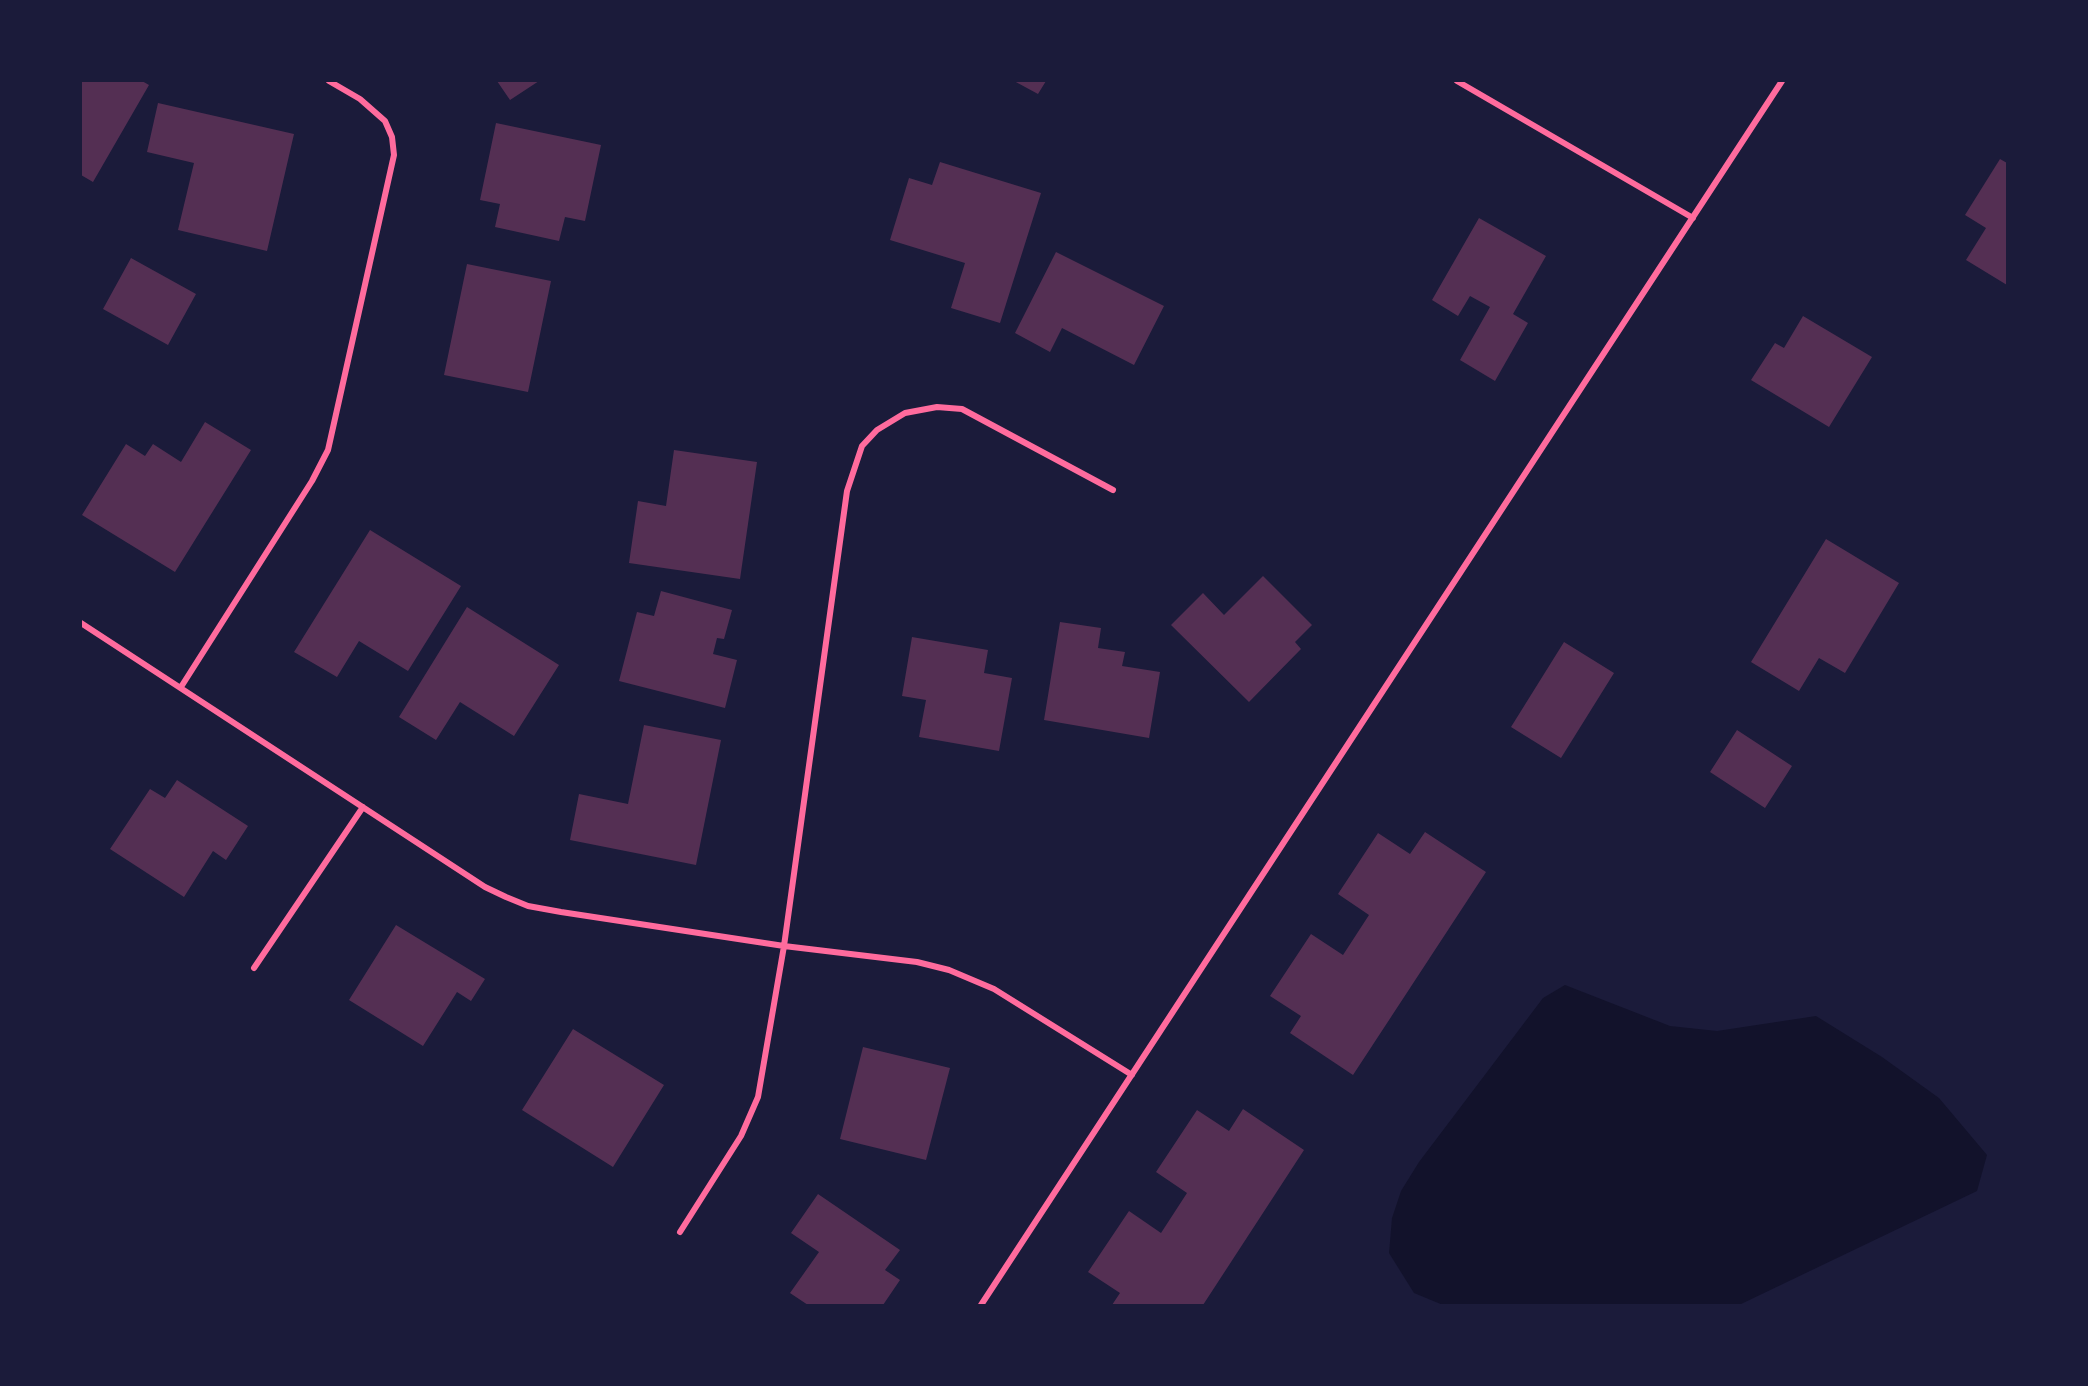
<!DOCTYPE html>
<html>
<head>
<meta charset="utf-8">
<style>
	body { margin:0 }
	#map { position:relative; width:2088px; height:1386px; overflow:hidden; background:#1b1b3a; font-family:Karla,sans-serif }
	canvas { display:block }
	.frame { position:absolute; inset:0; border:82px solid #1b1b3a; pointer-events:none }
</style>
</head>
<body>
<div id="map">
<canvas width="2088" height="1386"></canvas>
<div class="frame"></div>
</div>
<script>
const c = document.querySelector('canvas').getContext('2d');
c.lineJoin = 'round';
function paint(path, color) {
  c.fillStyle = color;
  c.fill(path, 'evenodd');
}
function shape(rows) {
  const path = new Path2D();
  for (const r of rows) {
    path.moveTo(r[0], r[1]);
    for (let i = 2; i < r.length; i += 2) path.lineTo(r[i], r[i + 1]);
  }
  return path;
}
function trace(path, color, width, dash) {
  c.strokeStyle = color;
  c.lineWidth = width;
  c.lineCap = dash ? 'butt' : 'round';
  c.setLineDash(dash || []);
  c.stroke(path);
}
paint(shape([
	[1565,985,1670,1026,1717,1031,1816,1016,1882,1057,1939,1098,1987,1155,1977,1191,1739,1305,1443,1305,1414,1293,1389,1253,1392,1218,1401,1191,1419,1162,1543,998]
]), '#12122b');
paint(shape([
	[81,81,142,81,149,85,93,182,81,175],
	[497,81,539,81,510,100],
	[1014,81,1046,81,1038,94],
	[158,103,294,134,267,251,178,230,194,163,147,152],
	[496,123,601,145,585,221,565,217,559,241,495,227,500,204,480,200],
	[2000,159,2007,163,2007,285,1966,260,1986,228,1965,215],
	[940,162,1041,193,1000,323,951,308,965,263,890,240,909,178,932,185],
	[1479,218,1546,256,1513,314,1528,323,1495,381,1460,360,1490,307,1470,296,1458,316,1432,300],
	[1056,252,1164,306,1134,365,1062,328,1050,352,1015,333],
	[131,258,196,294,168,345,103,309],
	[467,264,551,281,528,392,444,375],
	[1803,316,1872,357,1829,427,1751,380,1775,343,1784,348],
	[205,422,251,450,175,572,82,515,126,444,145,456,153,444,181,462],
	[674,450,757,462,740,579,629,563,638,501,666,506],
	[370,530,461,586,408,671,359,641,337,677,294,652],
	[1826,539,1899,583,1845,673,1819,658,1799,691,1751,662],
	[1263,576,1312,625,1295,642,1301,649,1249,702,1171,625,1203,593,1224,615],
	[661,591,732,610,724,639,717,638,713,654,737,660,725,708,619,681,637,612,654,616],
	[467,607,559,665,514,736,460,702,436,740,399,717],
	[1060,622,1101,628,1098,648,1125,652,1122,666,1160,672,1149,738,1044,720],
	[912,637,988,650,984,673,1012,678,999,751,919,737,926,700,902,696],
	[1564,642,1614,673,1561,758,1511,727],
	[644,725,721,740,696,865,570,840,579,794,628,804],
	[1737,730,1792,766,1765,808,1710,772],
	[177,780,248,826,226,860,213,851,184,897,110,849,150,789,165,798],
	[1425,832,1486,872,1353,1075,1290,1033,1301,1016,1270,996,1311,934,1343,955,1369,915,1338,894,1378,833,1410,854],
	[396,925,485,979,471,1001,457,992,423,1046,349,1000],
	[573,1029,664,1085,613,1167,522,1110],
	[863,1047,950,1068,926,1160,840,1139],
	[1243,1109,1304,1150,1203,1305,1112,1305,1120,1293,1088,1272,1129,1211,1161,1233,1187,1193,1156,1172,1197,1110,1229,1131],
	[818,1194,900,1250,885,1270,900,1280,883,1305,808,1305,790,1293,819,1252,791,1233]
]), '#542f53');
trace(shape([
	[1457,81,1693,218],
	[81,623,485,887,506,897,528,906,561,912,784,946,917,962,949,970,994,989,1132,1075],
	[181,687,312,481,328,450,394,155,392,137,385,121,360,99,329,81],
	[254,968,363,807],
	[680,1232,741,1136,758,1097,784,946,847,491,862,446,877,430,905,413,937,407,962,409,1113,490],
	[981,1305,1782,81]
]), '#ff6b9d', 6);
</script>
</body>
</html>
